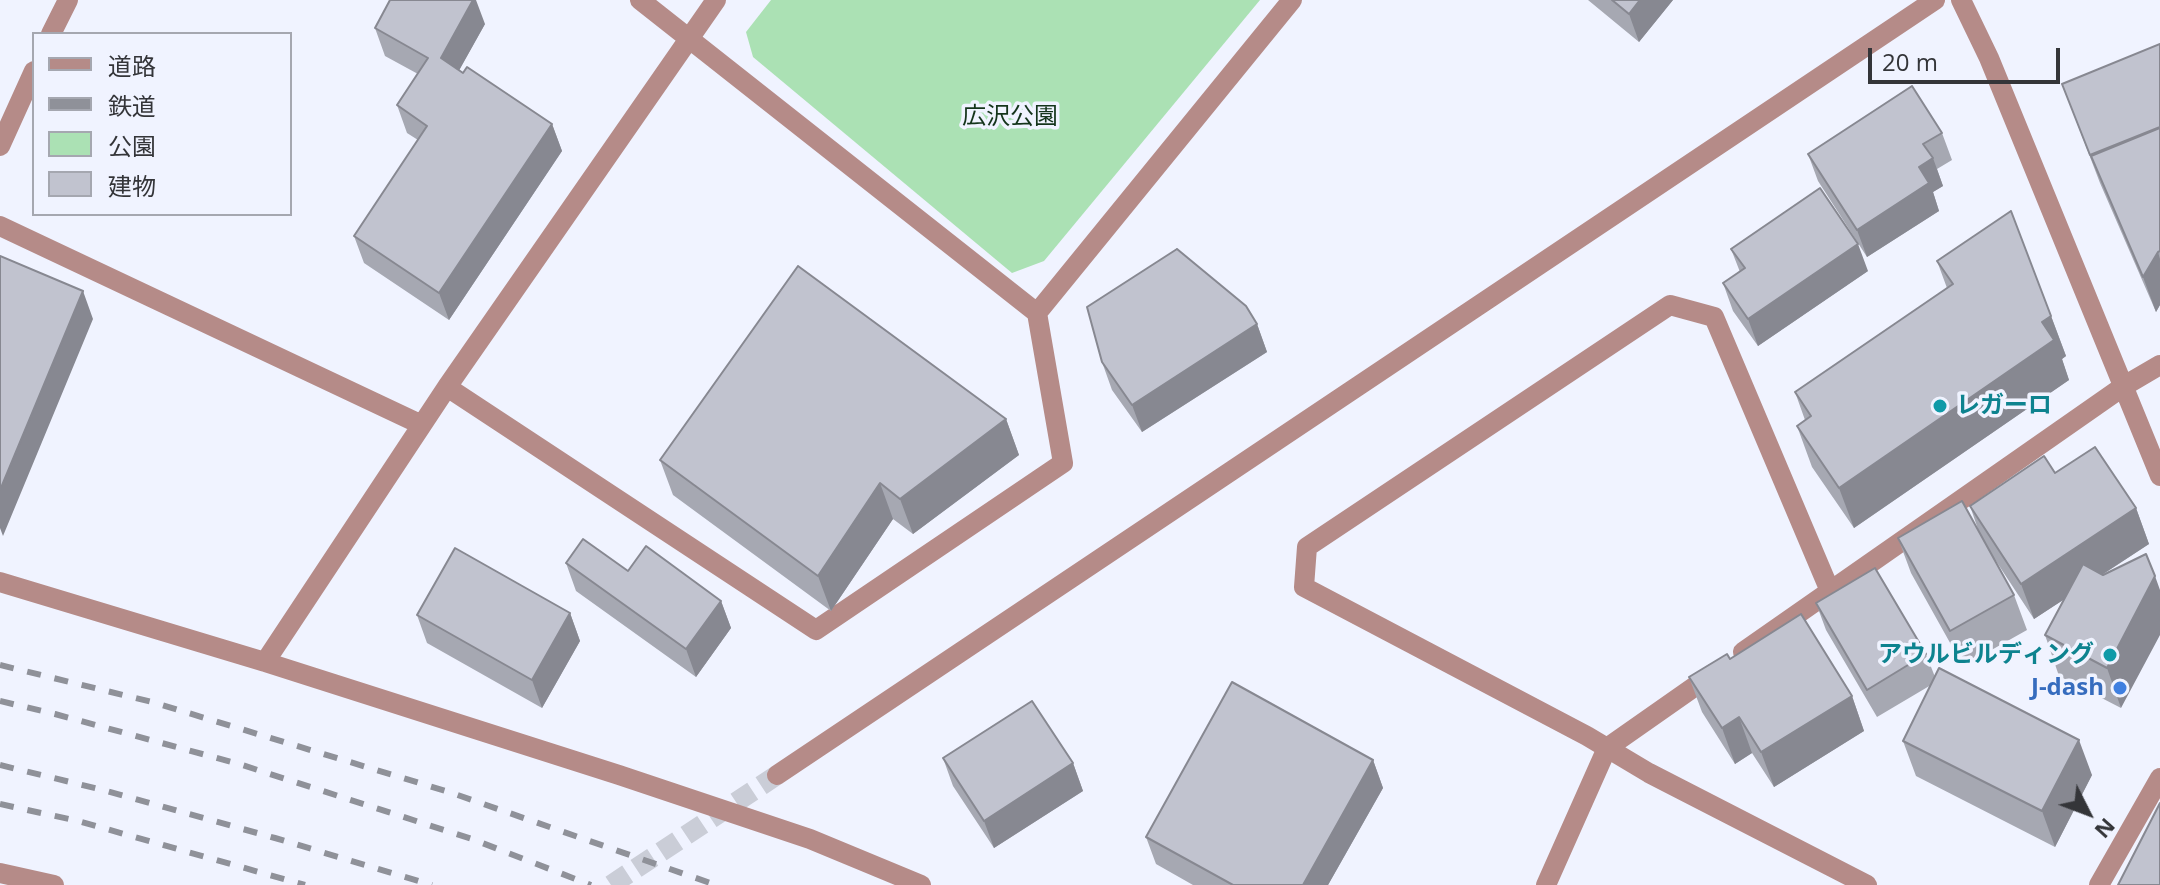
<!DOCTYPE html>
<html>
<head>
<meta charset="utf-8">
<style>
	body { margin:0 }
	#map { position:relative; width:2160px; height:885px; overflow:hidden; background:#f0f3ff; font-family:"Open Sans","Noto Sans JP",sans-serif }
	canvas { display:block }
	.legend { position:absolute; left:32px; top:32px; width:260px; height:184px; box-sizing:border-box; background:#f0f3ff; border:2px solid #a5a7b0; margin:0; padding:10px 14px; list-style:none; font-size:24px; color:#343539 }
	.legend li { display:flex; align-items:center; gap:16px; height:40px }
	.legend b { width:40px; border:2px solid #a5a7b0 }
	.north { position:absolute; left:2048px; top:773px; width:80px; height:80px; -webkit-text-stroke:6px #f0f3ff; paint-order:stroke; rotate:132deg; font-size:22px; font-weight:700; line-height:32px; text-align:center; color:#343539 }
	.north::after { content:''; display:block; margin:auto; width:28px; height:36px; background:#343539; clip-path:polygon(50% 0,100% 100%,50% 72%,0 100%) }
	.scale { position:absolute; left:1868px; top:48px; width:192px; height:36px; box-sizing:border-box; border:4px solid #343539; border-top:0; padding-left:10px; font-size:24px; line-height:28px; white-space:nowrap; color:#343539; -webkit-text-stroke:6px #f0f3ff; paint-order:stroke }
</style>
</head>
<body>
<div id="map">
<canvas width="2160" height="885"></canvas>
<ul class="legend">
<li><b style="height:10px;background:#b58b88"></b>道路</li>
<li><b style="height:10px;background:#8f9199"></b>鉄道</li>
<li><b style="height:22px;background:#abe1b4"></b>公園</li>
<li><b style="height:22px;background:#c1c3cf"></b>建物</li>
</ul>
<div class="north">N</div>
<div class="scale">20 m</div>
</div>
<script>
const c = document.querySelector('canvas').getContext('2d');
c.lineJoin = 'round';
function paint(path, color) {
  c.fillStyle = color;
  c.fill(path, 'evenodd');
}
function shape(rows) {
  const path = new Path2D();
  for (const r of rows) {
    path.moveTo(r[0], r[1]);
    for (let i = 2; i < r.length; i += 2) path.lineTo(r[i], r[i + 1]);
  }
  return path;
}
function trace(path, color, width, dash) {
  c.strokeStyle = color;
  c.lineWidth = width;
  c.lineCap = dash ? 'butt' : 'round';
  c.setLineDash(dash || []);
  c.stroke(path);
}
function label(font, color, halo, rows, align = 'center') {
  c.font = font + ' "Open Sans","Noto Sans JP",sans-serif';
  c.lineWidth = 7;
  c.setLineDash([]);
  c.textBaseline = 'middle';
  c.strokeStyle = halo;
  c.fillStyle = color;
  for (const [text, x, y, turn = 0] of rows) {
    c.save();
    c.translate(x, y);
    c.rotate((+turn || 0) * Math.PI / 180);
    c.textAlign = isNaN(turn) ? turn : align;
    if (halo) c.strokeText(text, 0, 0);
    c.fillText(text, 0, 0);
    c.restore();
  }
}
paint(shape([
	[771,0,1260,0,1044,261,1012,273,753,57,746,32]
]), '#abe1b4');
trace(shape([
	[611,885,777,775]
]), '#cacdd7', 20, [20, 10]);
trace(shape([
	[1961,0,1989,58,2160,476],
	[51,34,68,0],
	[0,146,34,71],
	[0,226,422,425],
	[1037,313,1292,0],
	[447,387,816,630,1063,463,1037,313,640,0],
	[0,582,265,662,619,775,810,839,921,885],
	[1830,591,1714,317,1670,305,1307,547,1304,587,1587,736,1649,773,1867,885],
	[1743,652,2124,386,2160,365],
	[265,662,447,387,716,0],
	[777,775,1935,0],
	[0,873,54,885],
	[1546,885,1607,748,1714,673],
	[2099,885,2160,778]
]), '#b58b88', 20);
trace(shape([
	[0,665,152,702,449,792,716,885],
	[0,701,55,714,239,764,472,839,591,885],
	[0,765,103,790,275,838,432,885],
	[0,804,78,821,305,885]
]), '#8f9199', 6, [14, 14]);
paint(shape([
	[1588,0,1673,0,1639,42],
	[485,24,459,70,552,124,562,151,449,320,364,263,354,236,418,140,407,133,397,105,418,74,385,56,375,28],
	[2160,44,2160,305,2156,312,2100,183,2062,84],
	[1942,133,1952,160,1937,169,1943,186,1933,192,1939,211,1867,257,1818,181,1808,154],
	[1731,249,1868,271,1758,346,1733,311,1723,283,1740,272],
	[1937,261,2051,316,2066,356,2062,359,2069,380,1854,528,1812,467,1797,426,1805,420,1795,392,1947,288],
	[1257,324,1267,352,1142,432,1112,390,1102,362],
	[1006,419,1019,455,913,534,893,519,831,611,673,495,660,460],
	[2055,473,2136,508,2149,544,2102,575,2121,708,2059,676,2045,635,2063,600,2034,619,1994,558,2014,595,2027,630,1963,666,1911,573,1898,538,1979,532,1970,506],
	[566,563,628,571,721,601,731,628,696,677,576,591],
	[1816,603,1926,654,1935,677,2092,775,2055,847,1916,776,1903,741,1931,685,1877,717,1826,630],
	[570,613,580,641,542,708,427,643,417,615],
	[1730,659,1852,696,1864,731,1774,787,1752,753,1735,764,1702,712,1689,677],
	[943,758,1073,763,1083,791,994,848,953,786],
	[1373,760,1383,788,1328,885,1193,885,1156,864,1146,837]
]), '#a6a8b2');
paint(shape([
	[473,0,476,0,485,24,451,85,441,58],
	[1640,0,1673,0,1639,42,1629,14],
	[552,124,562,151,449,320,439,293],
	[1933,158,1943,186,1933,192,1939,211,1867,257,1857,230,1919,167],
	[1858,244,1868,271,1758,346,1748,319],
	[2158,252,2160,259,2160,305,2156,312,2143,277],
	[83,291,93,319,3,536,0,528,0,490],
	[2051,316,2066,356,2062,359,2069,380,1854,528,1839,488,2042,322],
	[1257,324,1267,352,1142,432,1132,405],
	[1006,419,1019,455,913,534,900,499],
	[880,483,893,519,831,611,818,576],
	[2136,508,2149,544,2034,619,2021,584],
	[2155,576,2160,590,2160,635,2121,708,2107,668],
	[721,601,731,628,696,677,686,649],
	[570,613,580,641,542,708,532,680],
	[1852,696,1864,731,1774,787,1761,752],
	[1739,717,1752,753,1735,764,1722,728],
	[2079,740,2092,775,2055,847,2042,811],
	[1373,760,1383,788,1328,885,1303,885],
	[1073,763,1083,791,994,848,984,821]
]), '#878891');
const building = shape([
	[390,0,473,0,441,58,463,73,467,67,552,124,439,293,354,236,427,126,397,105,428,58,375,28,390,0],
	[1612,0,1640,0,1629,14,1612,0],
	[2160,44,2160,127,2090,155,2062,84,2160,44],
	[1912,86,1942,133,1923,144,1933,158,1919,167,1929,183,1857,230,1808,154,1912,86],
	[2160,128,2160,251,2158,252,2143,277,2091,156,2160,128],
	[1820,188,1858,244,1748,319,1723,283,1745,268,1731,249,1820,188],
	[2011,211,2051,316,2042,322,2054,340,1839,488,1797,426,1811,416,1795,392,1953,284,1937,261,2011,211],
	[1177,249,1246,306,1257,324,1132,405,1102,362,1087,307,1177,249],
	[0,256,83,291,0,490,0,256],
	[798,266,1006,419,900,499,880,483,818,576,660,460,798,266],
	[2095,447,2136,508,2021,584,1970,506,2044,456,2055,473,2095,447],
	[1962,501,2014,595,1950,631,1898,538,1962,501],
	[583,539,628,571,646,546,721,601,686,649,566,563,583,539],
	[455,548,570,613,532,680,417,615,455,548],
	[2146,554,2155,576,2107,668,2045,635,2083,564,2103,575,2146,554],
	[1875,568,1926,654,1867,690,1816,603,1875,568],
	[1801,614,1852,696,1761,752,1739,717,1722,728,1689,677,1727,654,1730,659,1801,614],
	[1939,668,2079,740,2042,811,1903,741,1939,668],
	[1232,682,1373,760,1303,885,1233,885,1146,837,1232,682],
	[1032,701,1073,763,984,821,943,758,1032,701],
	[2160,803,2160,885,2118,885,2160,803]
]);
paint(building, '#c1c3cf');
trace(building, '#878891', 2);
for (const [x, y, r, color] of [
	[1940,406,8,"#0f9aa8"],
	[2110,655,8,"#0f9aa8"],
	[2120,688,8,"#3f7fe0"]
]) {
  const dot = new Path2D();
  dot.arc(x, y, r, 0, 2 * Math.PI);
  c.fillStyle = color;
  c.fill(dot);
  trace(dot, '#f0f3ff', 3);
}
label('24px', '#14341b', '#f0f3ff', [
	["広沢公園",1010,117]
]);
label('bold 24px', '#0d838f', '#f0f3ff', [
	["レガーロ",1956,406],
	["アウルビルディング",2094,655,"right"]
], 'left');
label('bold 24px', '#366cbe', '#f0f3ff', [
	["J-dash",2104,688]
], 'right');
</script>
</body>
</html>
